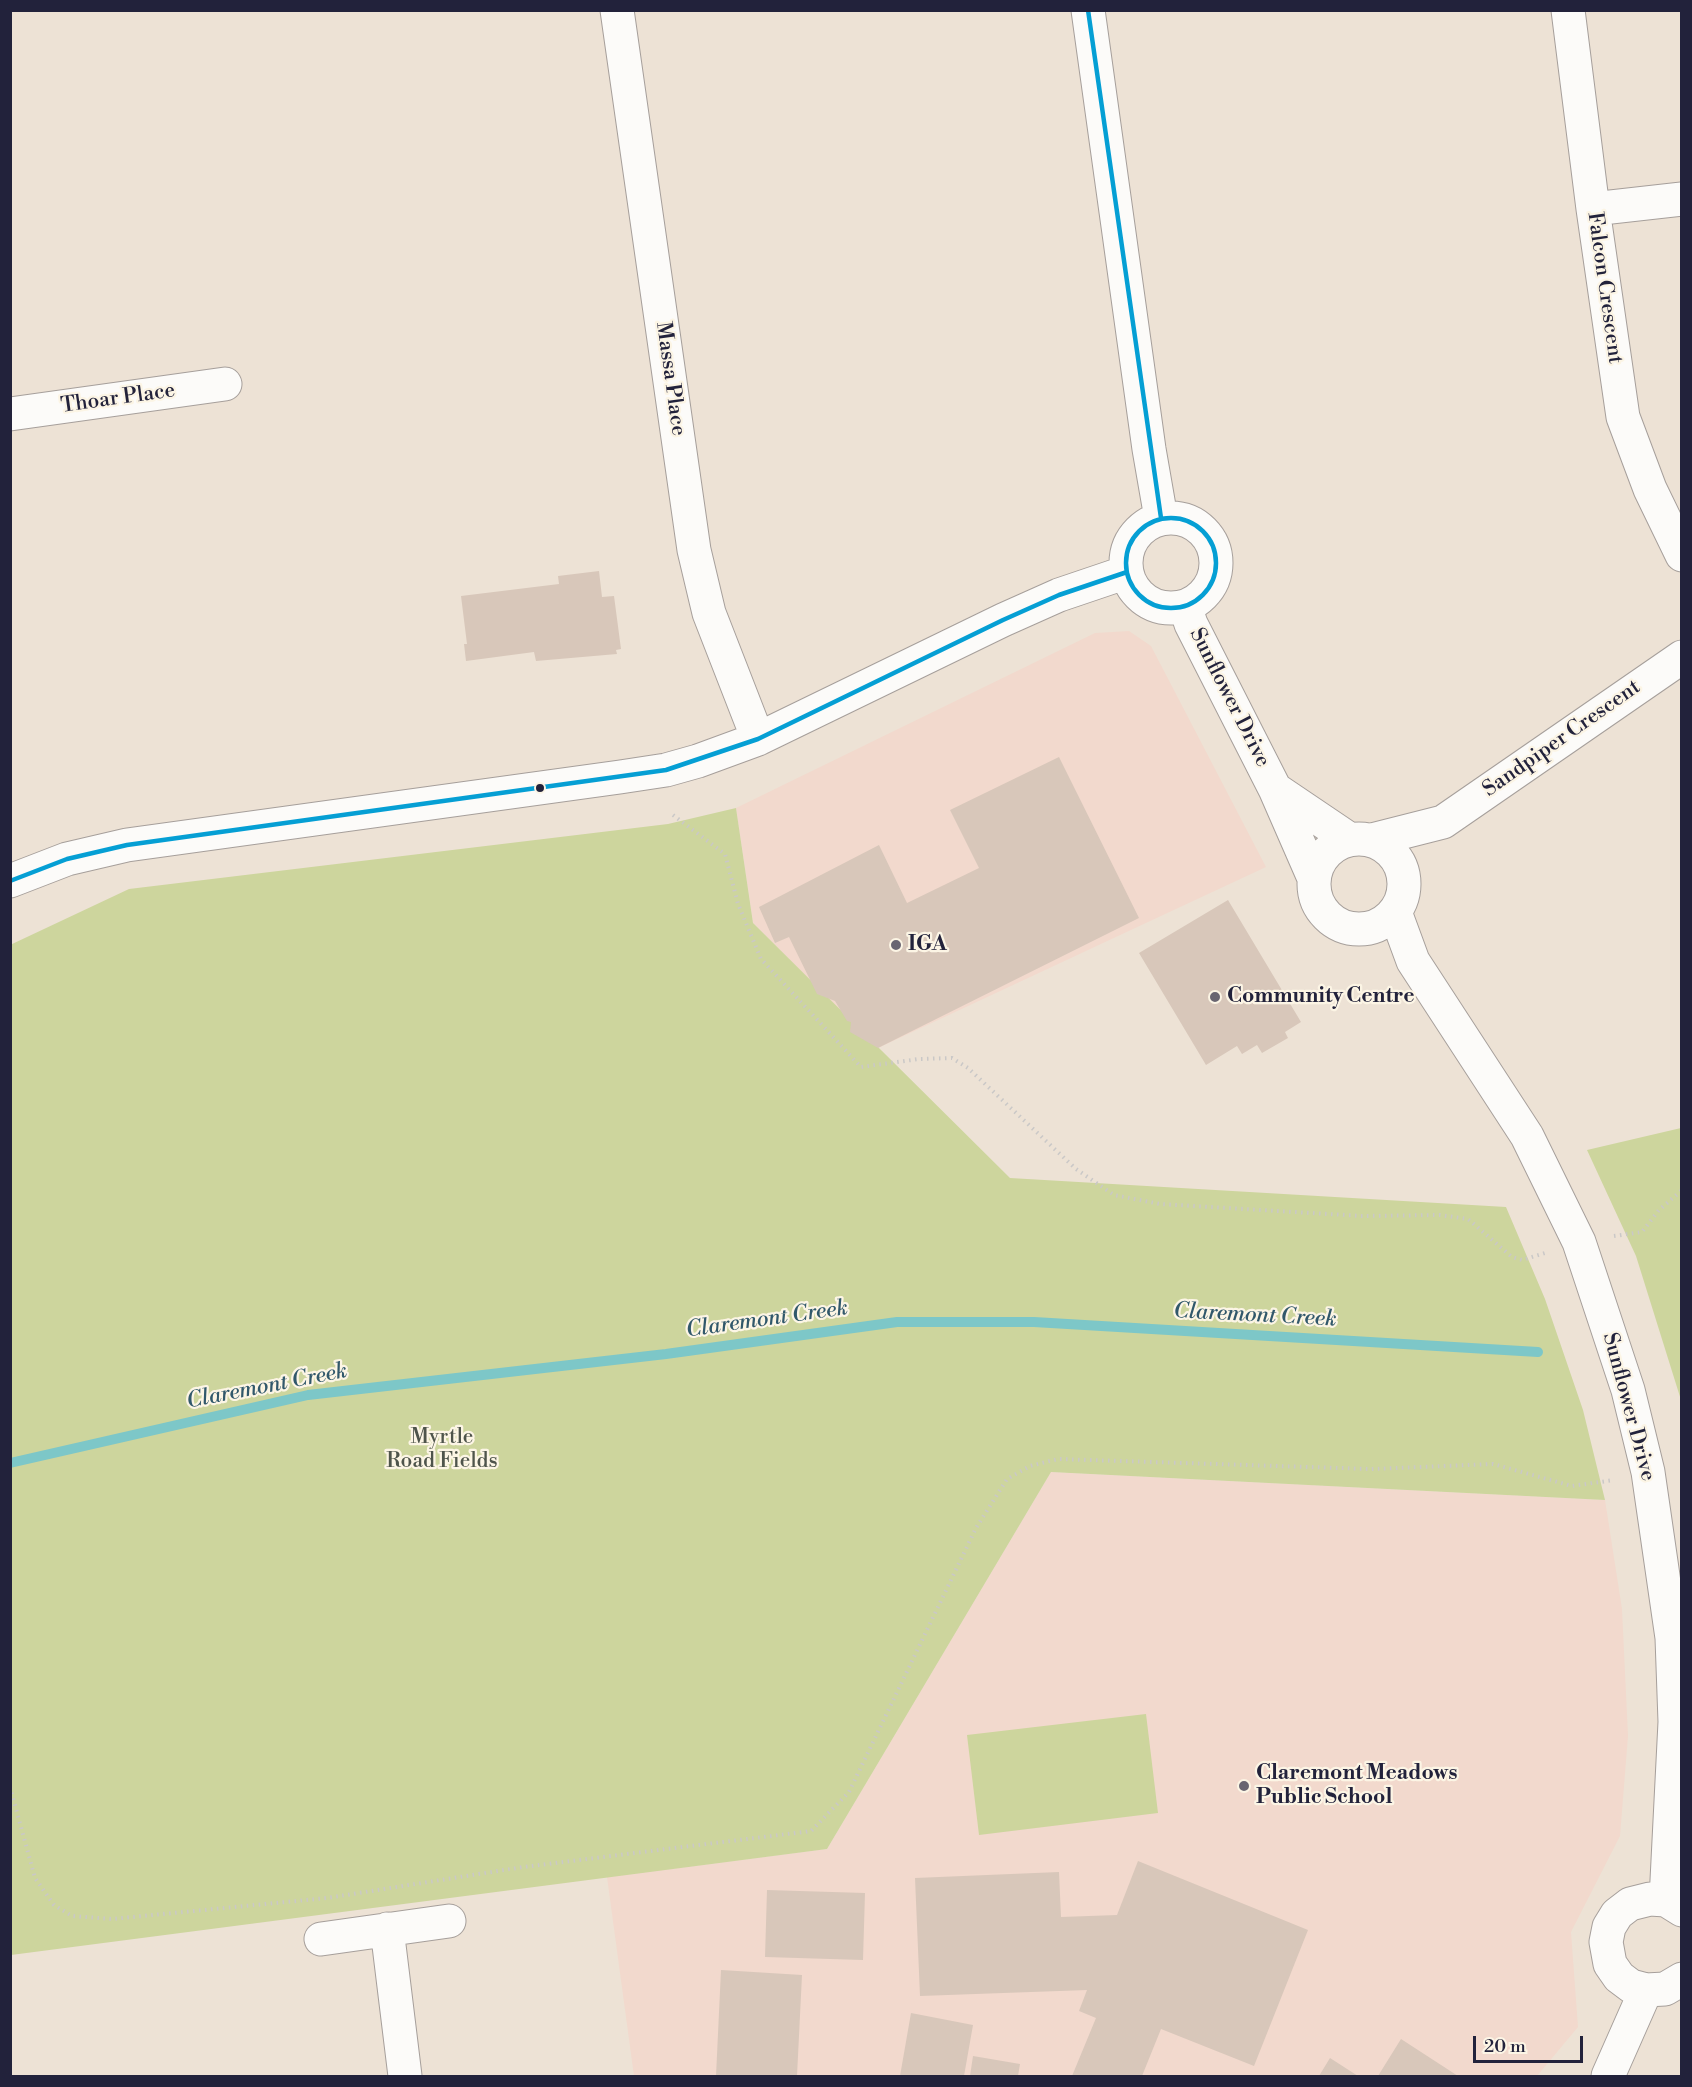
<!DOCTYPE html>
<html>
<head>
<meta charset="utf-8">
<style>
	body { margin:0 }
	#map { position:relative; width:1692px; height:2087px; overflow:hidden; background:#ede2d5; font-family:"Libre Bodoni",serif }
	canvas { display:block }
	.frame { position:absolute; inset:0; border:12px solid #22223b; pointer-events:none }
	.scale { position:absolute; left:1473px; top:2036px; width:110px; height:27px; box-sizing:border-box; border:3px solid #22223b; border-top:0; padding-left:8px; font-size:18px; line-height:21px; white-space:nowrap; color:#22223b; -webkit-text-stroke:4px #fcf5e5; paint-order:stroke }
</style>
</head>
<body>
<div id="map">
<canvas width="1692" height="2087"></canvas>
<div class="frame"></div>
<div class="scale">20 m</div>
</div>
<script>
const c = document.querySelector('canvas').getContext('2d');
c.lineJoin = 'round';
function paint(path, color) {
  c.fillStyle = color;
  c.fill(path, 'evenodd');
}
function shape(rows) {
  const path = new Path2D();
  for (const r of rows) {
    if (r.length === 3) {
      path.moveTo(r[0] + r[2], r[1]);
      path.arc(r[0], r[1], r[2], 0, 2 * Math.PI);
      continue;
    }
    path.moveTo(r[0], r[1]);
    for (let i = 2; i < r.length; i += 2) path.lineTo(r[i], r[i + 1]);
  }
  return path;
}
function trace(path, color, width, dash) {
  c.strokeStyle = color;
  c.lineWidth = width;
  c.lineCap = dash ? 'butt' : 'round';
  c.setLineDash(dash || []);
  c.stroke(path);
}
function label(font, color, halo, rows, align = 'center') {
  c.font = font + ' "Libre Bodoni",serif';
  c.lineWidth = 4.5;
  c.setLineDash([]);
  c.textBaseline = 'middle';
  c.strokeStyle = halo;
  c.fillStyle = color;
  for (const [text, x, y, turn = 0] of rows) {
    c.save();
    c.translate(x, y);
    c.rotate((+turn || 0) * Math.PI / 180);
    c.textAlign = isNaN(turn) ? turn : align;
    if (halo) c.strokeText(text, 0, 0);
    c.fillText(text, 0, 0);
    c.restore();
  }
}
paint(shape([
	[1129,631,1151,646,1266,867,878,1048,753,923,736,808,1095,633],
	[1051,1472,1605,1500,1622,1609,1628,1736,1620,1836,1571,1932,1578,2027,1537,2076,634,2076,607,1877,827,1849]
]), '#f2d9cd');
paint(shape([
	[736,808,753,923,1010,1178,1506,1207,1545,1299,1583,1410,1605,1500,1051,1472,827,1849,11,1955,10,945,129,889,668,824],
	[1681,1128,1682,1128,1681,1400,1636,1256,1587,1150],
	[1146,1714,1158,1813,979,1835,967,1735]
]), '#cdd59d');
trace(shape([
	[10,1463,308,1395,666,1354,897,1322,1034,1322,1538,1352]
]), '#7dc7c8', 10);
paint(shape([
	[599,571,602,597,614,596,621,649,616,650,617,654,536,661,534,652,466,661,464,644,467,644,461,596,559,584,558,576],
	[1059,757,1139,918,878,1048,850,1032,851,1022,847,1021,835,1001,817,994,789,937,775,943,759,907,879,845,907,903,979,868,950,810],
	[1228,900,1301,1022,1285,1032,1288,1038,1262,1053,1257,1045,1242,1054,1237,1046,1206,1065,1139,953],
	[1138,1861,1308,1930,1254,2066,1161,2029,1142,2076,1072,2076,1096,2018,1079,2011,1087,1990,920,1996,915,1878,1059,1872,1061,1917,1117,1915],
	[767,1890,865,1893,863,1960,765,1957],
	[721,1970,802,1975,797,2076,716,2076],
	[911,2013,973,2025,964,2076,900,2076],
	[1401,2039,1458,2076,1378,2076],
	[973,2056,1020,2064,1018,2076,970,2076],
	[1330,2058,1358,2076,1319,2076]
]), '#d8c7ba');
const minor = shape([
	[617,10,694,550,709,613,758,739],
	[1088,10,1149,449,1161,518],
	[1568,10,1593,209,1623,417,1650,489,1682,555],
	[1593,209,1682,199],
	[10,414,225,384],
	[1171,563,45],
	[1185,606,1191,624,1275,789,1313,876],
	[1275,789,1349,839],
	[1359,884,45],
	[1372,840,1443,822,1682,657],
	[10,881,67,859,127,845,620,777,666,770,698,761,758,739,1003,620,1059,595,1127,572],
	[1395,912,1413,961,1527,1136,1579,1242,1628,1390,1648,1472,1672,1638,1675,1722,1666,1900],
	[1682,1910,1666,1900,1650,1899,1630,1904,1617,1914,1609,1927,1606,1942,1610,1964,1619,1977,1631,1986,1646,1990,1665,1989,1682,1979],
	[387,1929,405,2076],
	[321,1939,449,1921],
	[1608,2076,1646,1990]
]);
trace(minor, '#a69f9b', 35);
trace(shape([
	[673,815,725,854,738,904,761,959,861,1067,919,1059,952,1058,968,1068,1076,1169,1114,1195,1160,1204,1362,1216,1440,1215,1468,1219,1512,1257,1522,1260,1545,1253],
	[1614,1236,1642,1232,1659,1210,1682,1190],
	[10,1787,35,1878,54,1905,72,1916,112,1919,327,1898,523,1867,811,1831,849,1792,976,1528,1007,1479,1030,1466,1058,1459,1371,1469,1493,1464,1572,1486,1614,1480]
]), '#cac8c7', 4, [1.5, 4.5]);
trace(minor, '#fcfbf9', 33);
trace(shape([
	[1088,10,1161,518],
	[1171,563,45],
	[10,881,67,859,127,845,666,770,758,739,1003,620,1059,595,1127,572]
]), '#059fd4', 4.5);
for (const [x, y, r, color] of [
	[540,788,5,"#22223b"],
	[896,945,6,"#696571"],
	[1215,997,6,"#696571"],
	[1244,1786,6,"#696571"]
]) {
  const dot = new Path2D();
  dot.arc(x, y, r, 0, 2 * Math.PI);
  c.fillStyle = color;
  c.fill(dot);
  trace(dot, '#fcf5e5', 2);
}
label('21px', '#22223b', '#fcf5e5', [
	["Falcon Crescent",1604,288,82],
	["Massa Place",670,379,82],
	["Thoar Place",118,399,-8],
	["Sunflower Drive",1229,698,63],
	["Sandpiper Crescent",1562,739,-35],
	["Sunflower Drive",1628,1407,75]
]);
label('bold 21px', '#22223b', '#fcf5e5', [
	["IGA",908,945],
	["Community Centre",1227,997],
	["Claremont Meadows",1256,1774],
	["Public School",1256,1798]
], 'left');
label('21px', '#4e544b', '#fcf5e5', [
	["Myrtle",442,1438],
	["Road Fields",442,1462]
]);
label('italic 22px', '#31586b', '#fcf5e5', [
	["Claremont Creek",1255,1316,3],
	["Claremont Creek",767,1320,-8],
	["Claremont Creek",267,1387,-11]
]);
</script>
</body>
</html>
